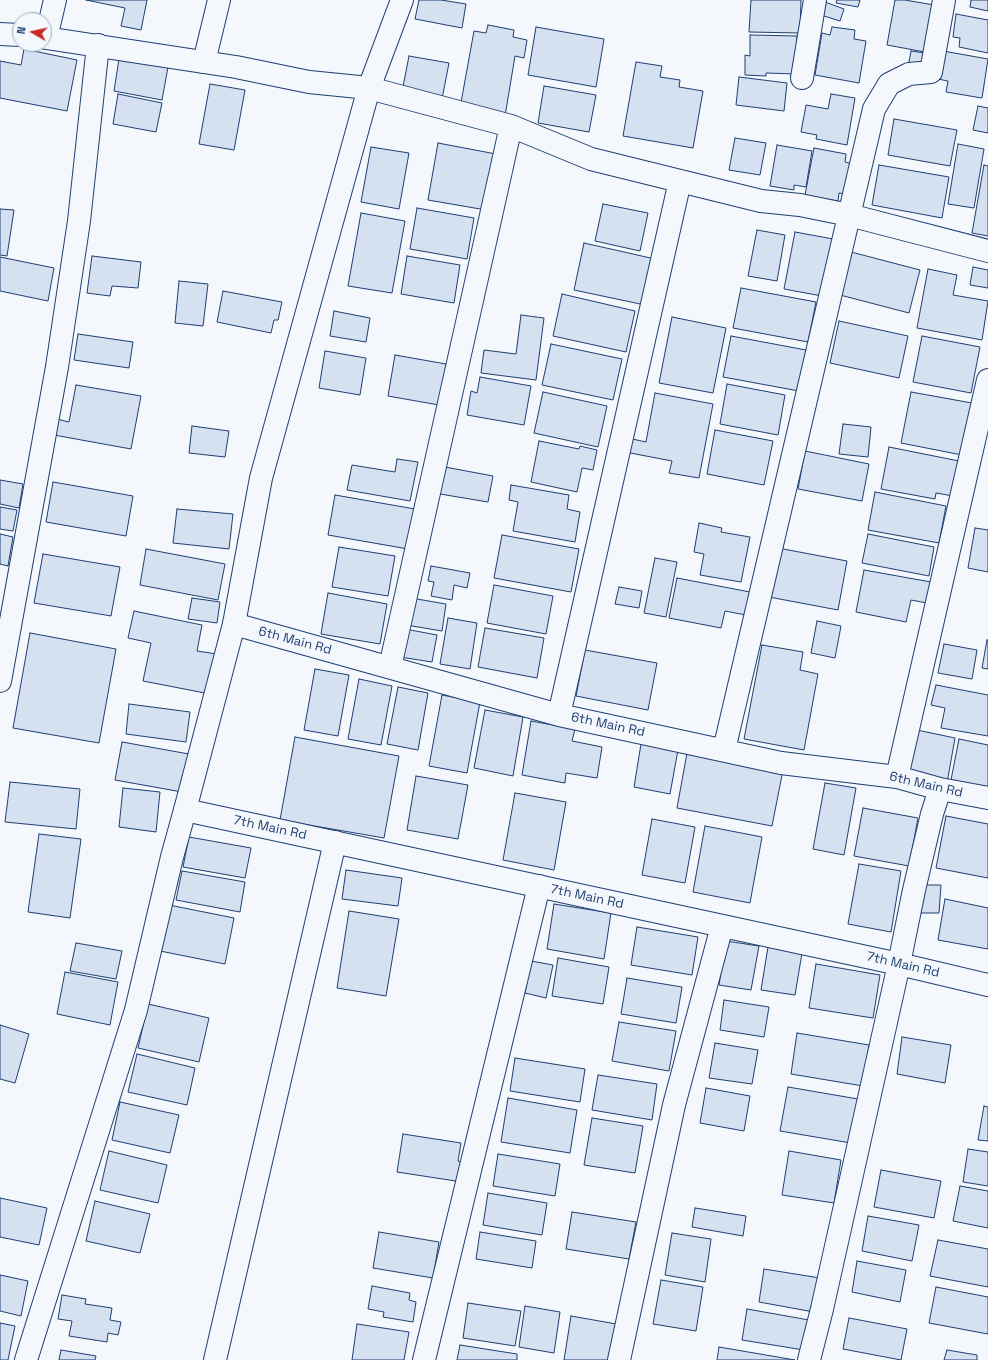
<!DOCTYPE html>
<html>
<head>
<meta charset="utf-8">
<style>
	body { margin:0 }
	#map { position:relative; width:988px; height:1360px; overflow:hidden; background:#f4f7fb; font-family:"Space Grotesk",sans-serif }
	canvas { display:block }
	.north { position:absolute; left:12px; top:12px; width:40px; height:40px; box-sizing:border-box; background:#f4f7fb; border:1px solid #9eadc5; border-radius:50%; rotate:279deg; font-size:11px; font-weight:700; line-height:16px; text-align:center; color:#1d3f73 }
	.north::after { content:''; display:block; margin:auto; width:14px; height:18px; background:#c62828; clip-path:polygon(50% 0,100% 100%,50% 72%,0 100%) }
</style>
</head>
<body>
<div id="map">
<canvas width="988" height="1360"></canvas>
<div class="north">N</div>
</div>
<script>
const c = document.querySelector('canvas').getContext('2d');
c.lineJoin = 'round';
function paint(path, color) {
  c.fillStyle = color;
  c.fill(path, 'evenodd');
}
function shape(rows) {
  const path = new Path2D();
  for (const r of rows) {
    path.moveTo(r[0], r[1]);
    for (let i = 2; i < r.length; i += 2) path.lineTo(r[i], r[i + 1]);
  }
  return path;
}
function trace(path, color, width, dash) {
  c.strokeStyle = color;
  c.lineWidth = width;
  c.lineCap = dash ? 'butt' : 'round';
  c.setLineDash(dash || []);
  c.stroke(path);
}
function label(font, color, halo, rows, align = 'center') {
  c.font = font + ' "Space Grotesk",sans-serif';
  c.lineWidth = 3;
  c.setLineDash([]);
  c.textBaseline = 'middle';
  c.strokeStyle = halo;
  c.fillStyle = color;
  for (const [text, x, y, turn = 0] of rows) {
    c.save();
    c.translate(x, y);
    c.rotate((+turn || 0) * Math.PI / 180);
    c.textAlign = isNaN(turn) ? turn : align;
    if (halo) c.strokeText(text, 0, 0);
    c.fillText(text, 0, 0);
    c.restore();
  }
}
const building = shape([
	[86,0,147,0,141,30,121,26,125,8,86,0],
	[419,0,441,0,466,4,462,28,415,19,419,0],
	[751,0,801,0,800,33,749,32,751,0],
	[837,0,860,0,858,7,836,3,837,0],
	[895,0,905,0,934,5,925,52,887,45,895,0],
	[971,0,988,0,988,11,970,7,971,0],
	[825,2,844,9,840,21,821,15,825,2],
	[956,14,988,20,988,53,959,47,960,38,953,37,956,14],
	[488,25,514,30,513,37,527,40,524,58,515,56,505,116,460,108,474,31,486,33,488,25],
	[536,27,604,39,596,87,528,75,536,27],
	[832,27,855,30,854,39,866,41,859,83,815,75,822,33,830,35,832,27],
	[750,35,797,36,796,74,766,73,766,76,745,75,745,55,750,56,750,35],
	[24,49,77,60,67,111,0,98,0,61,21,65,24,49],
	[911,51,925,53,922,70,908,67,911,51],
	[943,51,988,59,982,98,946,92,948,81,938,79,943,51],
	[409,56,449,63,442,99,402,92,409,56],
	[119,59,168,67,162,100,114,91,119,59],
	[636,62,662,66,660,77,680,80,679,87,703,91,693,148,623,136,636,62],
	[739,77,787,83,784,111,736,105,739,77],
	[210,84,245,90,234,150,199,144,210,84],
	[544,86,596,95,589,132,538,123,544,86],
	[118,94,162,103,156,132,113,124,118,94],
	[831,94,855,98,847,145,816,139,817,135,801,132,806,105,828,109,831,94],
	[978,106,988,108,988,133,973,130,978,106],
	[894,119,957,130,950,166,888,155,894,119],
	[735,138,766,143,760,175,729,170,735,138],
	[438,143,496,154,486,210,428,200,438,143],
	[958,144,984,149,974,208,948,204,958,144],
	[777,145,812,151,806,187,794,185,794,190,770,186,777,145],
	[371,147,409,153,399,209,361,202,371,147],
	[814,148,846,154,845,162,857,165,852,195,839,193,838,201,805,195,814,148],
	[879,165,949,177,942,218,872,205,879,165],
	[984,165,988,166,988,236,972,233,984,165],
	[603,204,648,213,640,251,595,241,603,204],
	[417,208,474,218,467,259,410,249,417,208],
	[0,209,14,210,7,256,0,255,0,209],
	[361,213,405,221,392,293,348,286,361,213],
	[757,230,785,235,777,281,748,276,757,230],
	[795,232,833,239,822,296,784,289,795,232],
	[584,243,655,259,645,305,574,290,584,243],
	[851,252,920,270,909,313,840,295,851,252],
	[92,256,141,262,138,288,112,286,110,296,87,293,92,256],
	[407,256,460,265,454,303,401,294,407,256],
	[0,257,54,268,48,301,0,291,0,257],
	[973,267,988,270,988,288,970,285,973,267],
	[928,269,957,275,953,295,988,301,982,340,917,328,928,269],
	[179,281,208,284,203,326,175,323,179,281],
	[741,288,816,302,808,342,733,328,741,288],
	[223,291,282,302,278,320,274,320,271,333,217,322,223,291],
	[562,294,635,311,626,352,553,336,562,294],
	[334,311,370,318,366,342,330,336,334,311],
	[521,315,544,318,536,380,481,373,484,350,516,354,521,315],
	[672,317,726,328,713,393,659,383,672,317],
	[839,321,908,336,899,378,830,363,839,321],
	[78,334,133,342,129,368,74,360,78,334],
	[731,336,806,350,799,391,723,377,731,336],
	[922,336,980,347,971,393,913,382,922,336],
	[551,344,622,359,613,400,542,385,551,344],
	[325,351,366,358,360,395,319,388,325,351],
	[395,355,446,364,439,405,388,396,395,355],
	[480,377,531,386,524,425,467,415,471,391,477,393,480,377],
	[727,384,785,395,778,435,720,424,727,384],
	[76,385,141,396,131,449,54,435,57,419,69,422,76,385],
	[543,392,607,406,598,447,534,433,543,392],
	[911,392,972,403,962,455,901,443,911,392],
	[655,393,713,404,699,478,669,473,672,461,625,452,628,438,646,442,655,393],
	[843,424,871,427,868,457,839,454,843,424],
	[192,426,229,431,225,457,189,453,192,426],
	[715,430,773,441,764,485,707,474,715,430],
	[539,441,579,449,580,446,597,450,593,470,582,468,577,492,531,482,539,441],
	[889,447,959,461,953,496,936,493,935,499,881,489,889,447],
	[805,451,869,464,862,501,798,489,805,451],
	[397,459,418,462,410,501,347,490,352,465,395,472,397,459],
	[445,467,493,476,488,502,440,494,445,467],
	[0,480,23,484,19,508,0,504,0,480],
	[53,482,133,496,126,536,46,522,53,482],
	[511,485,569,495,567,509,580,512,575,542,513,531,518,502,509,500,511,485],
	[875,492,946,506,939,543,868,530,875,492],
	[335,495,415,509,408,549,328,535,335,495],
	[0,507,17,510,13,531,0,529,0,507],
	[177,509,233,514,229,549,173,543,177,509],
	[699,523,722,528,721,532,750,537,741,582,700,575,704,554,694,552,699,523],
	[975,528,988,530,988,572,968,568,975,528],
	[0,534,13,537,8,566,0,564,0,534],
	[868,534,934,547,929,576,862,563,868,534],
	[502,535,579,549,571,592,494,578,502,535],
	[339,547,395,556,388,596,332,587,339,547],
	[778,548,847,561,838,610,769,597,778,548],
	[146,549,225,564,218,600,140,585,146,549],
	[43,554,120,567,111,616,34,603,43,554],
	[655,558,677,562,666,617,644,613,655,558],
	[431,566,470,573,467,588,454,585,452,600,431,596,434,582,428,581,431,566],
	[864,570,931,582,927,603,911,600,906,622,856,612,864,570],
	[677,578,750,592,746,615,725,611,721,628,669,618,677,578],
	[494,585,553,596,546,634,487,623,494,585],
	[619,587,642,591,639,608,615,604,619,587],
	[328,593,387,604,380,644,321,634,328,593],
	[192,598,220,602,217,623,188,619,192,598],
	[411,598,446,604,442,631,406,625,411,598],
	[134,611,202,625,197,651,217,654,210,694,143,681,151,643,128,638,134,611],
	[448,618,477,623,470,669,440,664,448,618],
	[817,621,841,626,835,658,811,653,817,621],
	[485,628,544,638,537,678,478,667,485,628],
	[405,629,437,635,432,662,400,657,405,629],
	[30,633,116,649,99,743,13,728,30,633],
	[987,640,988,640,988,669,982,668,987,640],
	[944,644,977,650,972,679,938,673,944,644],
	[762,645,803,652,800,670,818,674,804,750,744,739,762,645],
	[585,650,657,663,648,710,576,696,585,650],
	[315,669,349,675,338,736,304,730,315,669],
	[359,679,392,686,381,745,348,739,359,679],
	[936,685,988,695,988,736,941,728,945,708,931,705,936,685],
	[398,687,428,693,418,750,387,744,398,687],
	[442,695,480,702,467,773,429,766,442,695],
	[129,704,190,712,186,742,126,734,129,704],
	[485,710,523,717,513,776,474,768,485,710],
	[531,721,575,729,572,741,602,747,597,778,566,773,565,783,522,775,531,721],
	[912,729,955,738,947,783,903,775,912,729],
	[295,737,399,756,384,838,280,820,295,737],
	[959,739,988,745,988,792,950,785,959,739],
	[122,742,189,754,182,792,115,780,122,742],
	[641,744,678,750,670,794,634,787,641,744],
	[687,753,783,770,772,826,677,808,687,753],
	[416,776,468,785,458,839,407,830,416,776],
	[10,782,80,789,76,829,5,822,10,782],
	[825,783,856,788,844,855,813,849,825,783],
	[123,788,160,792,156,832,119,827,123,788],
	[515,793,566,802,554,870,503,860,515,793],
	[863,808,918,818,909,866,854,856,863,808],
	[946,816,988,824,988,878,936,868,946,816],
	[652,819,695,827,685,883,642,875,652,819],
	[705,826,762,837,750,903,693,892,705,826],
	[39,834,81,839,70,918,28,912,39,834],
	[189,837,251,848,245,878,183,867,189,837],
	[859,864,901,871,891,932,848,924,859,864],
	[346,870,402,878,398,906,342,899,346,870],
	[182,871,245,882,240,912,176,900,182,871],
	[922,885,941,885,939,913,921,913,922,885],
	[945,899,988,908,988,949,938,940,945,899],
	[554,904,611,913,604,959,547,949,554,904],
	[169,905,234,918,225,964,160,951,169,905],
	[349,911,399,919,386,996,337,988,349,911],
	[637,927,698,937,692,975,631,965,637,927],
	[726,941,759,946,751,990,719,985,726,941],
	[76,943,122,951,116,979,70,971,76,943],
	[768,947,802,953,795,995,761,990,768,947],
	[558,958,609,967,603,1004,552,996,558,958],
	[531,961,553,965,546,998,525,993,531,961],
	[816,964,880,975,873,1018,809,1008,816,964],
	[65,972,118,982,110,1025,57,1014,65,972],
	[627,978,682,987,676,1023,621,1014,627,978],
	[724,1000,769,1007,764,1037,720,1030,724,1000],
	[148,1004,209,1018,199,1062,138,1048,148,1004],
	[619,1022,676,1031,669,1071,612,1061,619,1022],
	[0,1025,29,1034,15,1083,0,1079,0,1025],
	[797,1033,869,1045,863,1086,791,1074,797,1033],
	[902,1037,951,1045,945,1083,897,1074,902,1037],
	[715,1043,758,1050,752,1084,709,1078,715,1043],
	[137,1054,195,1068,187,1105,128,1092,137,1054],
	[515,1058,585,1069,580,1102,510,1091,515,1058],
	[598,1075,657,1084,652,1120,592,1110,598,1075],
	[788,1087,858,1099,851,1143,780,1131,788,1087],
	[706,1088,750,1096,744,1131,700,1123,706,1088],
	[508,1098,577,1110,570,1153,501,1142,508,1098],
	[120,1102,179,1115,170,1153,112,1140,120,1102],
	[984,1106,988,1107,988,1141,978,1140,984,1106],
	[592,1118,643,1126,635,1173,584,1165,592,1118],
	[403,1134,461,1143,458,1161,466,1163,462,1182,397,1172,403,1134],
	[968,1149,988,1152,988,1186,963,1182,968,1149],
	[109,1151,167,1165,158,1203,100,1190,109,1151],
	[789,1151,841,1160,834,1203,782,1195,789,1151],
	[498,1154,560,1164,555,1196,493,1186,498,1154],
	[881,1170,941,1181,934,1218,874,1207,881,1170],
	[960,1186,988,1191,988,1228,953,1221,960,1186],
	[488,1193,547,1203,542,1235,483,1225,488,1193],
	[0,1198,47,1208,39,1245,0,1237,0,1198],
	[95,1201,150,1214,140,1253,86,1241,95,1201],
	[695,1208,746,1216,743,1236,692,1227,695,1208],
	[572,1212,636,1222,629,1259,566,1249,572,1212],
	[868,1216,919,1225,912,1261,862,1251,868,1216],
	[379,1232,439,1242,433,1278,373,1268,379,1232],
	[480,1232,536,1241,532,1268,476,1259,480,1232],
	[672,1233,711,1239,705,1282,665,1275,672,1233],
	[938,1240,988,1249,988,1287,930,1276,938,1240],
	[857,1261,906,1270,900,1302,852,1292,857,1261],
	[764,1269,820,1278,814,1312,759,1302,764,1269],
	[0,1275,28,1281,21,1316,0,1311,0,1275],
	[661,1280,703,1287,696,1331,653,1324,661,1280],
	[372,1286,410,1293,409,1300,416,1302,413,1322,383,1317,384,1312,368,1309,372,1286],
	[936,1287,988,1297,988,1334,929,1323,936,1287],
	[62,1295,86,1299,85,1304,112,1308,110,1320,121,1322,118,1335,108,1333,107,1342,69,1336,72,1321,58,1319,62,1295],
	[468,1303,521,1311,515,1346,463,1338,468,1303],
	[525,1306,560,1312,554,1353,519,1347,525,1306],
	[747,1309,809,1320,804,1350,742,1340,747,1309],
	[571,1316,622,1325,616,1360,564,1360,571,1316],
	[849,1318,907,1329,901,1360,843,1349,849,1318],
	[0,1323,15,1326,8,1360,0,1360,0,1323],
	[357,1324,409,1332,404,1360,352,1360,357,1324],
	[460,1345,517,1354,517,1360,457,1360,460,1345],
	[719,1347,795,1360,717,1360,719,1347],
	[61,1350,96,1356,95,1360,59,1360,61,1350],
	[947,1350,977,1355,977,1360,944,1360,947,1350]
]);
paint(building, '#d5e0f0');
trace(building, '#1d3f73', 1);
const street = shape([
	[402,0,369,88,511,126,591,159,761,201,800,205,849,215,988,251],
	[0,34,20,35],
	[204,62,219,0],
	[802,78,815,0],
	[234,624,559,715,781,763,897,777,940,789,988,798],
	[390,667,511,126],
	[0,681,57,367,79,221,98,45],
	[559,715,680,181],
	[724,750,874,109,889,84,909,74,931,72,944,0],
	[897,777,988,380],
	[26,1360,136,1010,172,857,185,810],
	[215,1360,335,842],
	[424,1360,539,886],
	[619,1360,674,1105,722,926],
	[809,1360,822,1309,899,964,914,890,932,814,940,789]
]);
const secondary = shape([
	[55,0,46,38,236,67,309,82,369,88,261,478,234,624,185,810,899,964,988,985]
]);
trace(street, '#1d3f73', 24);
trace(secondary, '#1d3f73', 24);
trace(street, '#f4f7fb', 22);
trace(secondary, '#f4f7fb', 22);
label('13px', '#1d3f73', '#f4f7fb', [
	["6th Main Rd",295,641,15],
	["6th Main Rd",608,725,12],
	["6th Main Rd",926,785,13],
	["7th Main Rd",270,828,12],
	["7th Main Rd",587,897,12],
	["7th Main Rd",903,965,13]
]);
</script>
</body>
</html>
